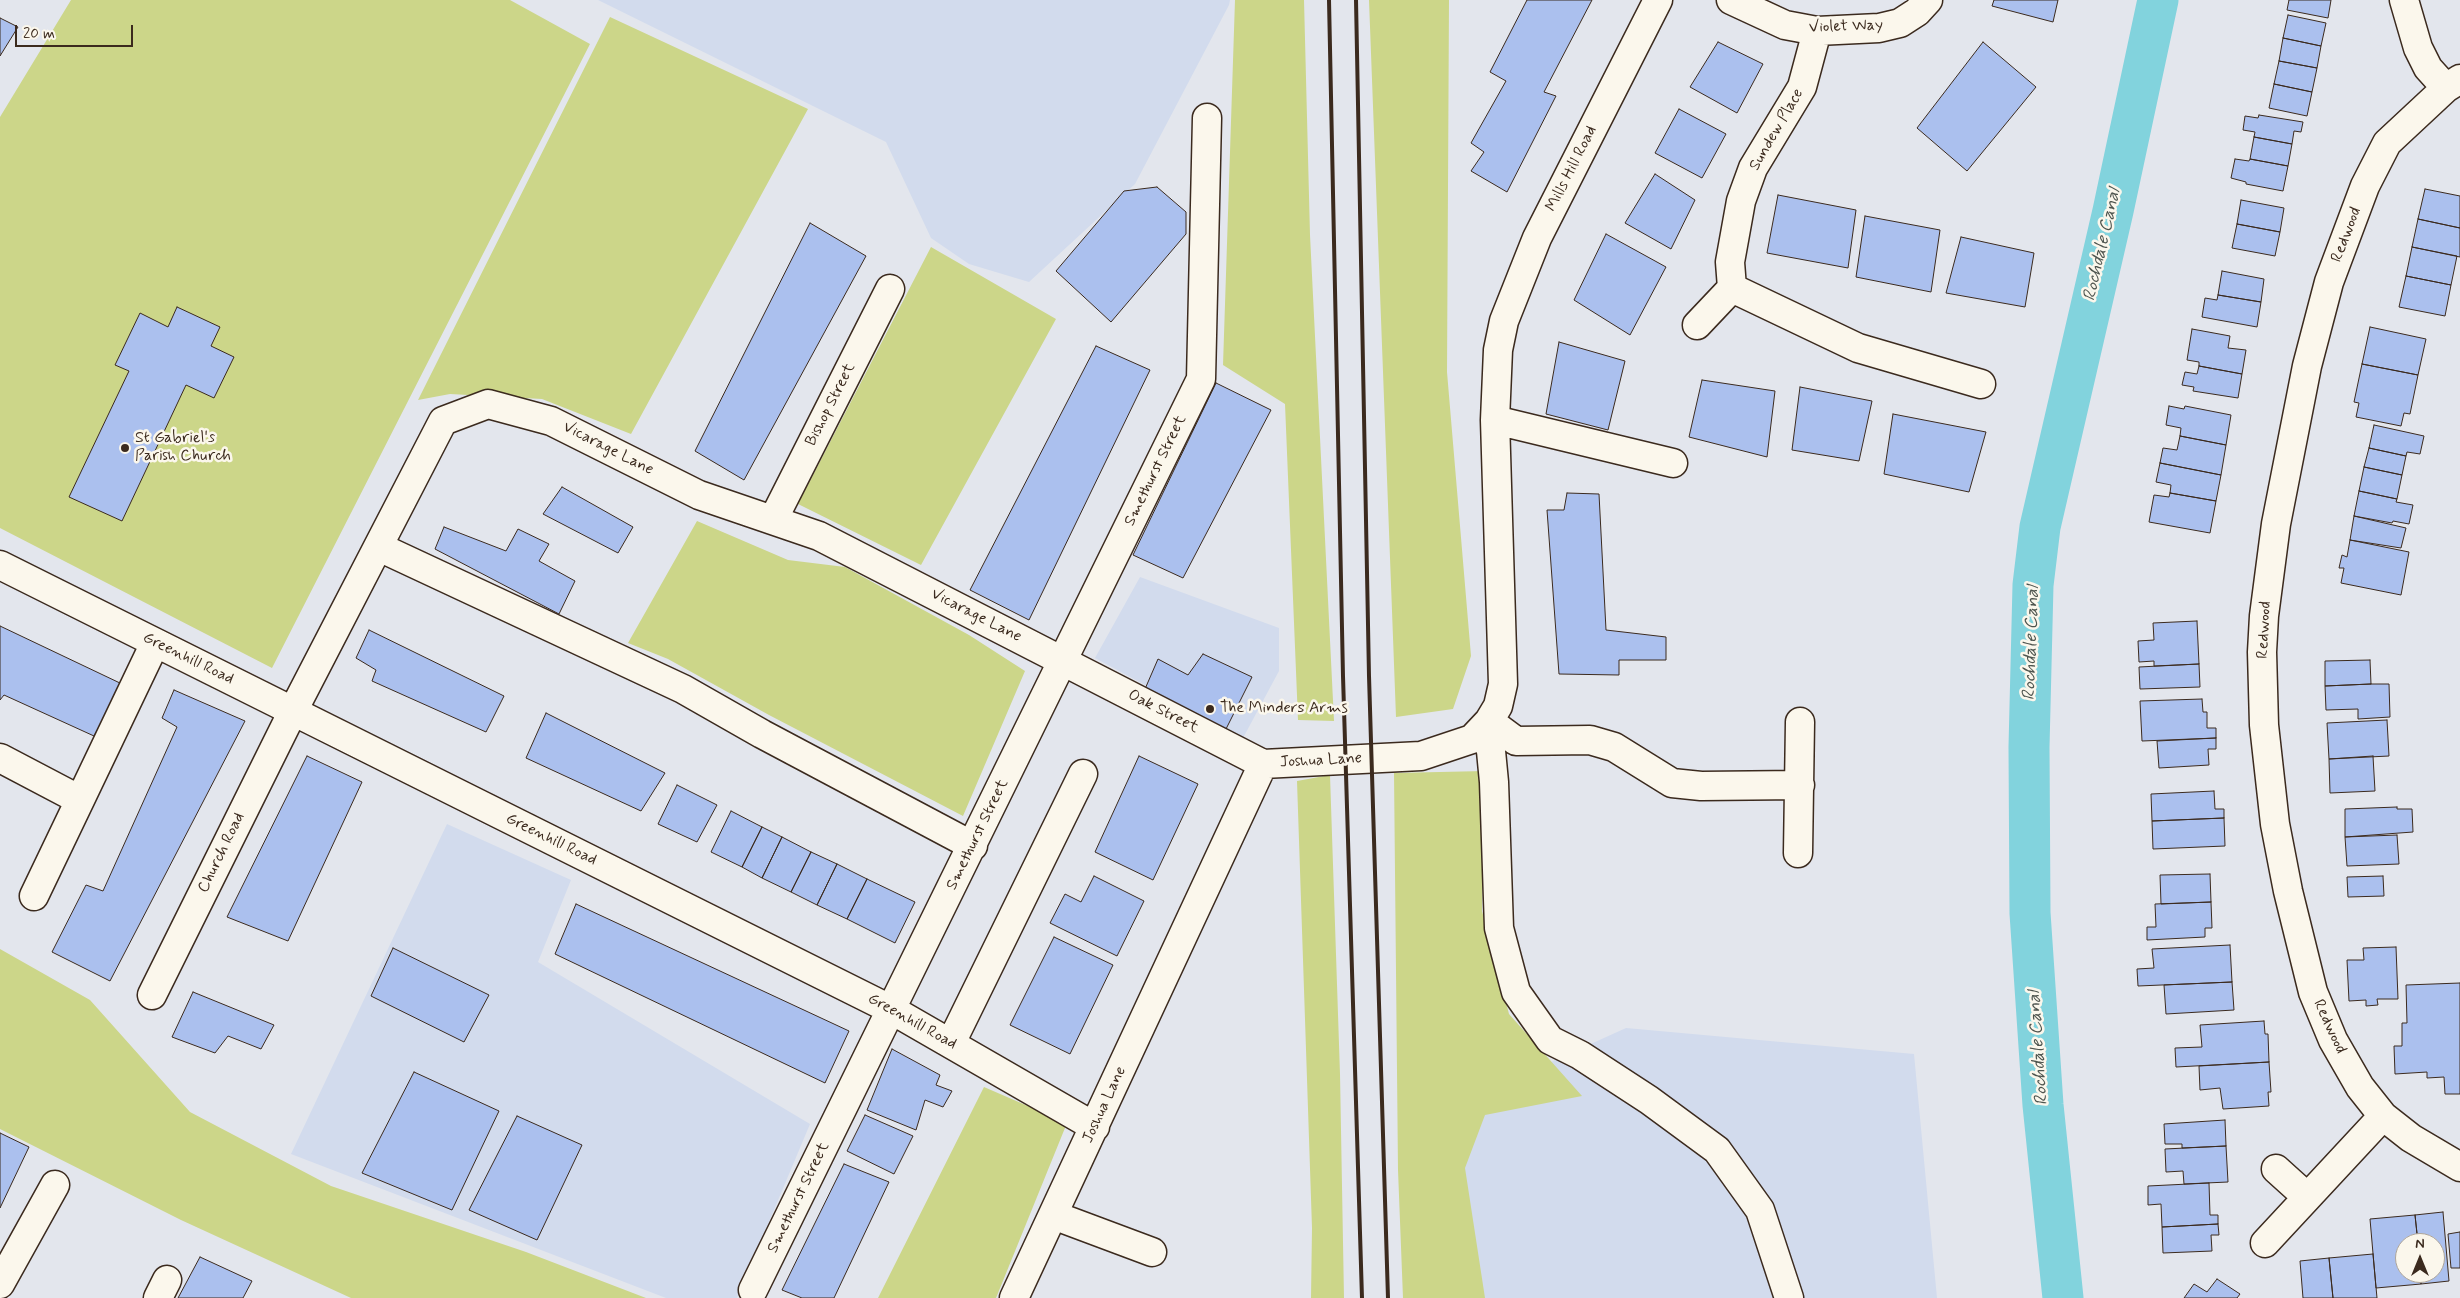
<!DOCTYPE html>
<html>
<head>
<meta charset="utf-8">
<style>
	body { margin:0 }
	#map { position:relative; width:2460px; height:1298px; overflow:hidden; background:#e3e6ed; font-family:Mynerve,sans-serif }
	canvas { display:block }
	.north { position:absolute; left:2395px; top:1233px; width:50px; height:50px; box-sizing:border-box; background:#fbf7ec; border:1px solid #aea59a; border-radius:50%; rotate:0deg; font-size:14px; font-weight:700; line-height:20px; text-align:center; color:#3b2a1e }
	.north::after { content:''; display:block; margin:auto; width:18px; height:22px; background:#3b2a1e; clip-path:polygon(50% 0,100% 100%,50% 72%,0 100%) }
	.scale { position:absolute; left:15px; top:25px; width:118px; height:22px; box-sizing:border-box; border:2px solid #3b2a1e; border-top:0; padding-left:6px; font-size:15px; line-height:18px; white-space:nowrap; color:#3b2a1e; -webkit-text-stroke:4px #fbf7ec; paint-order:stroke }
</style>
</head>
<body>
<div id="map">
<canvas width="2460" height="1298"></canvas>
<div class="north">N</div>
<div class="scale">20 m</div>
</div>
<script>
const c = document.querySelector('canvas').getContext('2d');
c.lineJoin = 'round';
function paint(path, color) {
  c.fillStyle = color;
  c.fill(path, 'evenodd');
}
function shape(rows) {
  const path = new Path2D();
  for (const r of rows) {
    path.moveTo(r[0], r[1]);
    for (let i = 2; i < r.length; i += 2) path.lineTo(r[i], r[i + 1]);
  }
  return path;
}
function trace(path, color, width, dash) {
  c.strokeStyle = color;
  c.lineWidth = width;
  c.lineCap = dash ? 'butt' : 'round';
  c.setLineDash(dash || []);
  c.stroke(path);
}
function label(font, color, halo, rows, align = 'center') {
  c.font = font + ' Mynerve,sans-serif';
  c.lineWidth = 5;
  c.setLineDash([]);
  c.textBaseline = 'middle';
  c.strokeStyle = halo;
  c.fillStyle = color;
  for (const [text, x, y, turn = 0] of rows) {
    c.save();
    c.translate(x, y);
    c.rotate((+turn || 0) * Math.PI / 180);
    c.textAlign = isNaN(turn) ? turn : align;
    if (halo) c.strokeText(text, 0, 0);
    c.fillText(text, 0, 0);
    c.restore();
  }
}
paint(shape([
	[598,0,1230,0,1229,5,1135,184,1029,282,969,264,931,238,886,142],
	[1140,577,1279,628,1279,671,1243,738,1095,658],
	[447,824,571,880,538,962,810,1124,737,1298,666,1298,291,1154],
	[1626,1028,1914,1054,1937,1298,1441,1298,1456,1105]
]), '#d2dbed');
paint(shape([
	[71,0,510,0,590,44,272,668,0,528,0,117],
	[1235,0,1304,0,1310,235,1334,721,1298,720,1285,404,1223,365],
	[1369,0,1449,0,1447,372,1471,656,1453,709,1396,717],
	[610,17,808,109,631,434,542,399,450,394,418,400],
	[931,247,1056,319,921,565,798,504],
	[697,521,788,560,845,567,969,635,1025,671,963,816,769,715,668,659,628,643],
	[1485,771,1482,911,1509,1014,1582,1096,1485,1115,1465,1168,1485,1298,1403,1298,1398,1170,1394,773],
	[1330,775,1340,1074,1344,1298,1311,1298,1312,1228,1297,781],
	[0,949,90,1000,190,1112,331,1186,526,1252,646,1298,351,1298,181,1220,0,1129],
	[984,1087,1067,1123,996,1298,878,1298]
]), '#ccd689');
trace(shape([
	[2063,1298,2043,1105,2030,913,2029,747,2033,585,2040,527,2113,211,2158,0]
]), '#82d3dd', 41);
const building = shape([
	[1527,0,1592,0,1544,92,1556,96,1507,192,1471,171,1484,152,1471,143,1506,81,1490,72,1527,0],
	[1994,0,2058,0,2053,22,1992,6,1994,0],
	[2289,0,2331,0,2328,18,2287,10,2289,0],
	[2288,15,2326,23,2321,46,2283,38,2288,15],
	[0,18,18,27,0,56,0,18],
	[2283,38,2321,46,2317,68,2279,61,2283,38],
	[1718,42,1763,64,1737,113,1690,87,1718,42],
	[1983,42,2036,87,1967,171,1917,128,1983,42],
	[2279,61,2317,68,2312,92,2274,84,2279,61],
	[2274,84,2312,92,2307,116,2269,108,2274,84],
	[1679,109,1726,134,1702,178,1655,153,1679,109],
	[2259,115,2303,122,2301,132,2294,131,2292,144,2254,137,2255,132,2243,130,2245,116,2258,118,2259,115],
	[2254,137,2292,144,2288,166,2250,159,2254,137],
	[2235,159,2249,161,2250,159,2288,166,2283,191,2246,184,2246,182,2231,178,2235,159],
	[1655,174,1695,200,1671,249,1625,223,1655,174],
	[1157,187,1186,212,1186,234,1111,322,1056,271,1124,191,1157,187],
	[2425,189,2460,196,2460,228,2418,219,2425,189],
	[1778,195,1856,210,1848,268,1767,253,1778,195],
	[2241,200,2284,208,2280,232,2237,224,2241,200],
	[1865,216,1940,230,1931,292,1856,277,1865,216],
	[2418,219,2460,228,2460,257,2412,247,2418,219],
	[810,223,866,256,744,480,695,451,810,223],
	[2237,224,2280,232,2275,256,2232,248,2237,224],
	[1606,234,1666,267,1630,335,1574,300,1606,234],
	[1961,237,2034,253,2025,307,1946,293,1961,237],
	[2412,247,2457,256,2451,285,2406,276,2412,247],
	[2222,271,2264,279,2261,302,2218,295,2222,271],
	[2406,276,2451,285,2445,316,2399,307,2406,276],
	[2218,295,2261,302,2257,327,2202,317,2205,298,2217,300,2218,295],
	[177,307,220,327,211,346,234,357,214,398,186,385,122,521,69,497,129,371,115,365,140,313,168,327,177,307],
	[2370,327,2426,339,2418,375,2362,364,2370,327],
	[2192,329,2230,336,2228,348,2246,350,2242,374,2199,366,2199,362,2187,360,2192,329],
	[1559,342,1625,361,1608,430,1546,414,1559,342],
	[1096,346,1150,370,1029,620,970,590,1096,346],
	[2362,364,2418,375,2410,414,2404,413,2401,426,2356,417,2359,403,2354,402,2362,364],
	[2199,366,2242,374,2238,398,2193,391,2194,387,2182,385,2185,372,2197,374,2199,366],
	[1702,380,1775,391,1767,457,1689,437,1702,380],
	[1216,383,1271,410,1183,578,1133,555,1216,383],
	[1800,387,1872,401,1859,461,1792,450,1800,387],
	[2169,406,2184,409,2185,406,2231,415,2226,445,2180,436,2181,428,2166,425,2169,406],
	[1893,414,1986,432,1969,492,1884,474,1893,414],
	[2374,425,2424,436,2420,454,2407,452,2406,456,2369,448,2374,425],
	[2180,436,2226,445,2221,475,2160,463,2163,448,2177,450,2180,436],
	[2369,448,2406,456,2402,475,2364,467,2369,448],
	[2160,463,2221,475,2216,501,2170,493,2171,485,2156,482,2160,463],
	[2364,467,2402,475,2397,499,2359,491,2364,467],
	[562,487,633,527,618,553,543,514,562,487],
	[2359,491,2397,499,2396,502,2413,505,2409,524,2393,521,2392,523,2354,516,2359,491],
	[1567,493,1599,494,1606,630,1666,637,1666,660,1619,660,1619,675,1559,674,1547,510,1564,510,1567,493],
	[2170,493,2216,501,2210,533,2149,522,2154,495,2169,497,2170,493],
	[2354,516,2406,528,2401,548,2350,540,2354,516],
	[444,527,506,551,518,529,549,544,539,561,575,581,559,614,435,549,444,527],
	[2350,540,2409,552,2401,595,2341,583,2344,568,2339,568,2342,555,2347,557,2350,540],
	[2197,621,2199,664,2154,666,2154,661,2139,662,2138,641,2154,640,2153,623,2197,621],
	[0,626,122,684,94,736,4,695,0,700,0,626],
	[369,630,504,696,486,732,372,681,376,670,356,658,369,630],
	[1203,654,1252,677,1226,729,1145,689,1158,659,1188,675,1203,654],
	[2370,660,2371,684,2325,686,2325,661,2370,660],
	[2199,664,2200,687,2140,689,2139,667,2199,664],
	[2371,684,2389,684,2390,717,2358,719,2358,709,2326,710,2325,686,2371,684],
	[174,690,245,721,110,981,52,952,86,885,103,891,177,727,162,718,174,690],
	[2202,699,2203,712,2207,712,2207,728,2216,728,2216,738,2142,741,2140,701,2202,699],
	[546,713,665,773,641,811,526,758,546,713],
	[2387,720,2389,756,2329,759,2327,723,2387,720],
	[2216,738,2216,749,2208,749,2209,765,2159,768,2157,741,2216,738],
	[307,756,362,782,288,941,227,917,307,756],
	[1139,756,1198,784,1153,880,1095,852,1139,756],
	[2373,756,2375,791,2330,793,2329,759,2373,756],
	[677,785,717,805,697,842,658,824,677,785],
	[2214,791,2215,809,2224,809,2224,818,2152,821,2151,794,2214,791],
	[2397,807,2397,809,2412,809,2413,832,2345,837,2345,809,2397,807],
	[731,811,762,827,742,867,711,852,731,811],
	[2224,818,2225,846,2153,849,2152,821,2224,818],
	[762,827,782,837,762,878,742,867,762,827],
	[2397,835,2399,864,2347,866,2345,837,2397,835],
	[782,837,811,852,791,892,762,878,782,837],
	[811,852,837,864,817,905,791,892,811,852],
	[837,864,867,879,847,919,817,905,837,864],
	[2210,874,2211,902,2161,904,2160,875,2210,874],
	[1094,876,1144,901,1117,956,1050,923,1065,894,1081,902,1094,876],
	[2383,876,2384,896,2348,897,2347,877,2383,876],
	[867,879,915,902,895,943,847,919,867,879],
	[2211,902,2212,928,2205,928,2205,937,2147,940,2147,927,2156,927,2155,904,2211,902],
	[576,904,849,1031,825,1083,555,954,576,904],
	[1054,937,1113,965,1070,1054,1010,1025,1054,937],
	[2230,945,2232,982,2138,986,2137,969,2154,968,2152,949,2230,945],
	[2396,947,2398,999,2377,999,2378,1005,2366,1006,2366,1000,2349,1001,2347,960,2364,960,2363,948,2396,947],
	[393,948,489,995,464,1042,371,996,393,948],
	[2232,982,2234,1010,2166,1014,2164,985,2232,982],
	[2460,983,2460,1094,2445,1094,2444,1077,2427,1078,2427,1072,2395,1074,2394,1046,2402,1046,2402,1023,2407,1023,2406,985,2460,983],
	[193,992,274,1025,261,1049,228,1036,215,1053,172,1037,193,992],
	[2264,1021,2265,1034,2268,1034,2269,1062,2176,1067,2175,1048,2202,1047,2200,1025,2264,1021],
	[892,1049,940,1075,936,1085,952,1091,943,1107,925,1100,916,1130,867,1110,892,1049],
	[2269,1062,2271,1092,2268,1092,2269,1106,2223,1109,2220,1088,2200,1090,2199,1066,2269,1062],
	[414,1072,499,1111,452,1210,362,1173,414,1072],
	[865,1115,913,1136,894,1174,847,1151,865,1115],
	[517,1116,582,1145,537,1240,469,1210,517,1116],
	[2225,1120,2226,1146,2182,1148,2182,1144,2165,1144,2164,1124,2225,1120],
	[0,1133,29,1147,0,1208,0,1133],
	[2226,1146,2228,1182,2184,1184,2183,1171,2166,1172,2165,1149,2226,1146],
	[844,1164,889,1182,834,1298,802,1298,782,1290,844,1164],
	[2209,1183,2210,1215,2218,1215,2218,1224,2162,1227,2161,1204,2148,1205,2148,1186,2209,1183],
	[2443,1212,2449,1281,2421,1284,2421,1273,2435,1273,2435,1243,2418,1243,2415,1215,2443,1212],
	[2415,1215,2418,1243,2405,1243,2405,1273,2421,1273,2421,1284,2376,1288,2370,1219,2415,1215],
	[2218,1224,2219,1235,2211,1235,2212,1251,2163,1253,2162,1227,2218,1224],
	[2460,1232,2460,1268,2451,1268,2448,1234,2460,1232],
	[2373,1254,2377,1298,2333,1298,2329,1258,2373,1254],
	[200,1257,252,1281,243,1298,178,1298,200,1257],
	[2329,1258,2333,1298,2303,1298,2300,1261,2329,1258],
	[2217,1279,2240,1294,2237,1298,2184,1298,2194,1284,2207,1292,2217,1279]
]);
paint(building, '#abc0ee');
trace(building, '#3b2a1e', 1);
const minor = shape([
	[1731,0,1785,25,1817,31,1879,28,1900,23,1917,12,1928,0],
	[2404,0,2418,48,2428,68,2446,88],
	[1817,31,1802,87,1753,168,1741,201,1730,262,1732,288,1858,348,1981,384],
	[2460,79,2446,88,2387,143,2365,186,2329,282,2307,366,2276,524,2264,616,2262,652,2264,725,2275,824,2288,891,2313,992,2333,1040,2360,1087,2383,1116,2411,1138,2460,1167],
	[1697,325,1732,288],
	[1495,420,1673,463],
	[773,520,890,289],
	[379,547,683,689,762,734,973,846],
	[0,565,892,1010,1095,1127],
	[1489,721,1516,741,1590,740,1614,747,1672,783,1701,786,1800,785],
	[1484,727,1491,751,1494,782,1499,928,1516,992,1550,1040,1580,1055,1649,1100,1717,1150,1760,1210,1789,1298],
	[0,758,80,800,155,643],
	[1263,764,1421,756,1472,739,1489,721,1498,706,1503,684,1495,420,1498,350,1504,321,1537,238,1658,0],
	[1798,853,1800,722],
	[34,896,80,800],
	[152,995,293,711,443,421,488,404,551,421,699,495,819,536,1263,764],
	[951,1043,1083,774],
	[2276,1169,2307,1197],
	[1053,1215,1152,1252],
	[2265,1243,2383,1116],
	[0,1284,55,1185],
	[753,1290,1201,379,1207,118],
	[158,1298,167,1280],
	[1014,1298,1263,764]
]);
trace(minor, '#3b2a1e', 31);
trace(minor, '#fbf7ec', 28);
trace(shape([
	[1329,0,1343,676,1362,1298],
	[1356,0,1369,676,1388,1298]
]), '#3b2a1e', 4);
for (const [x, y, r, color] of [
	[125,448,5,"#3b2a1e"],
	[1210,709,5,"#3b2a1e"]
]) {
  const dot = new Path2D();
  dot.arc(x, y, r, 0, 2 * Math.PI);
  c.fillStyle = color;
  c.fill(dot);
  trace(dot, '#fbf7ec', 2);
}
label('16px', '#3b2a1e', '#fbf7ec', [
	["Violet Way",1846,27,-2],
	["Sundew Place",1777,130,-60],
	["Mills Hill Road",1572,169,-63],
	["Redwood",2347,235,-69],
	["Bishop Street",831,405,-63],
	["Vicarage Lane",608,449,27],
	["Smethurst Street",1156,471,-64],
	["Vicarage Lane",976,616,27],
	["Redwood",2265,630,-87],
	["Greenhill Road",188,659,26],
	["Oak Street",1163,712,27],
	["Joshua Lane",1321,761,-3],
	["Smethurst Street",978,835,-64],
	["Greenhill Road",551,840,26],
	["Church Road",222,853,-64],
	["Greenhill Road",912,1022,29],
	["Redwood",2329,1027,65],
	["Joshua Lane",1105,1105,-65],
	["Smethurst Street",799,1198,-64]
]);
label('16px', '#3b2a1e', '#fbf7ec', [
	["St Gabriel's",135,439],
	["Parish Church",135,457],
	["The Minders Arms",1220,709]
], 'left');
label('italic 18px', '#4d544e', '#fbf7ec', [
	["Rochdale Canal",2103,245,-77],
	["Rochdale Canal",2032,643,-88],
	["Rochdale Canal",2039,1048,-94]
]);
</script>
</body>
</html>
